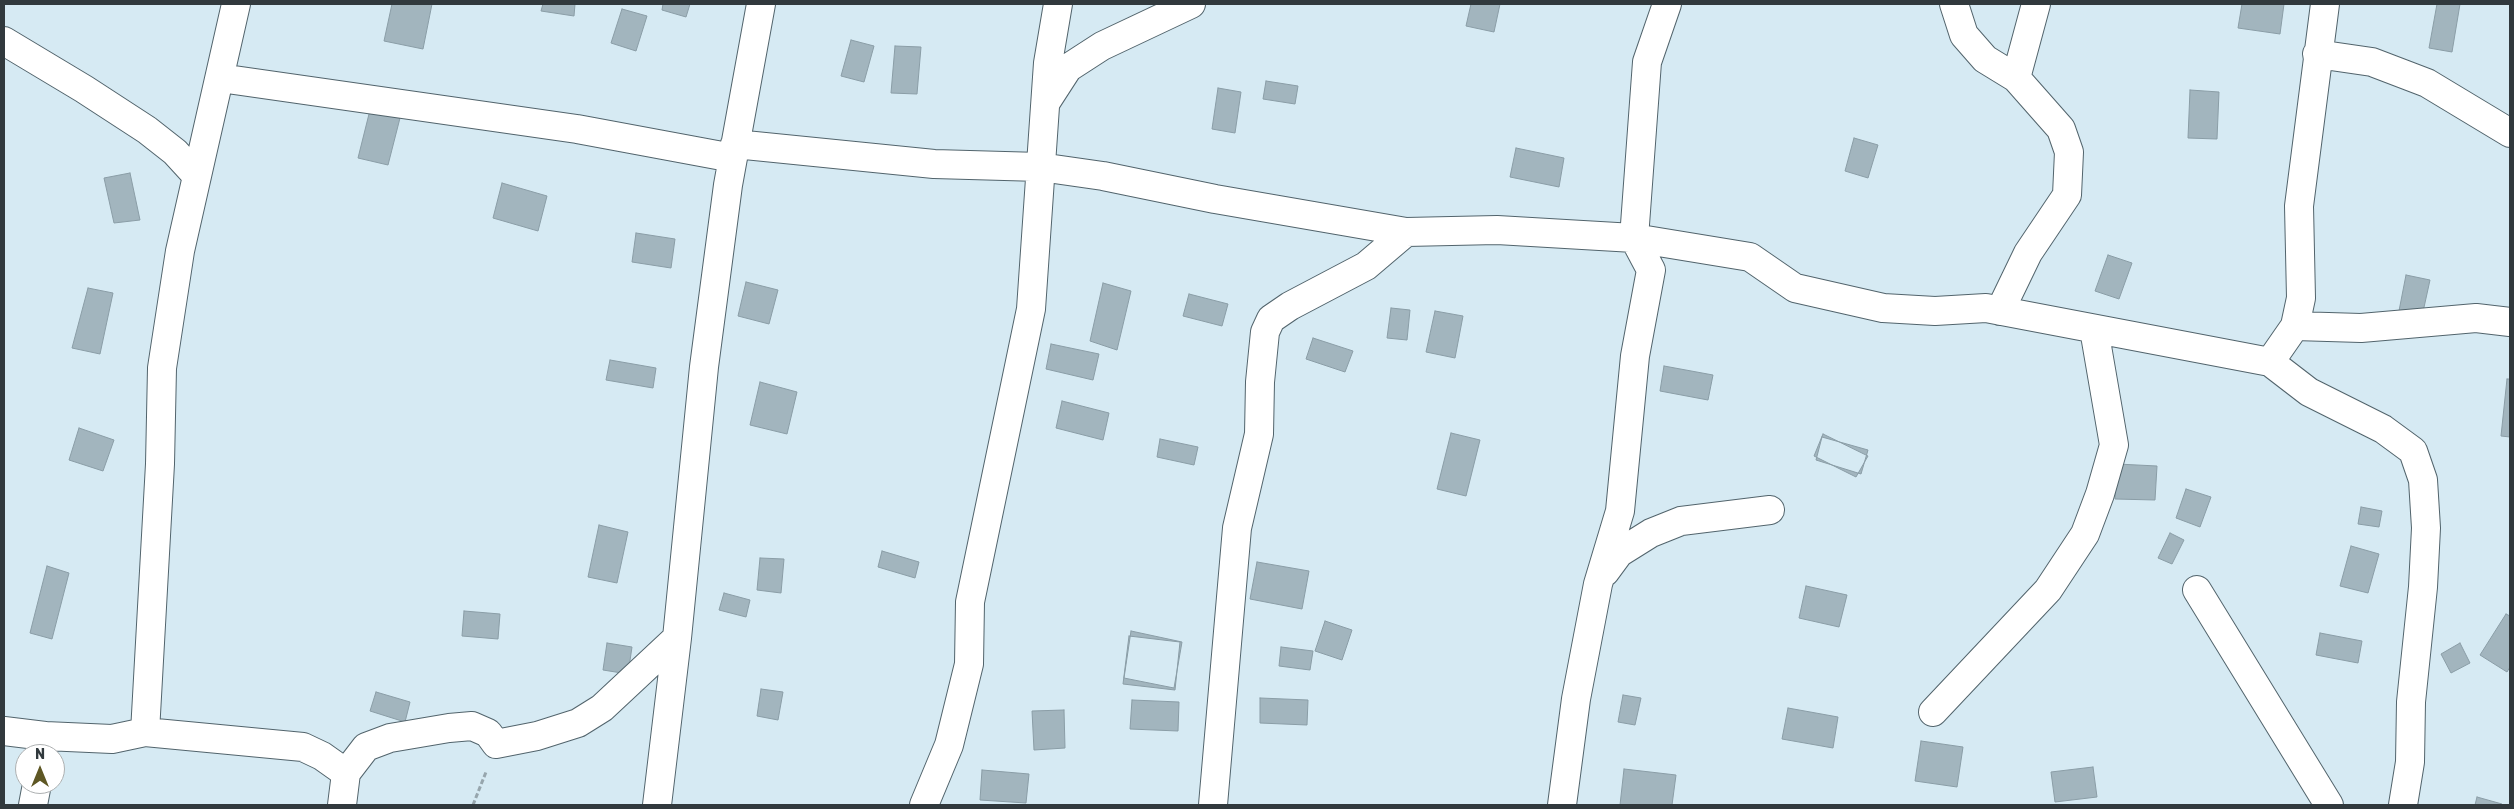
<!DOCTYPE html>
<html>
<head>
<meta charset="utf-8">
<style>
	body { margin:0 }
	#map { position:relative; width:2514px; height:809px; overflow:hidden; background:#d6eaf3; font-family:Rubik,sans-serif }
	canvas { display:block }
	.frame { position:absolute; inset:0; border:5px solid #31393d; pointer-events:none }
	.north { position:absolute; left:15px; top:744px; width:50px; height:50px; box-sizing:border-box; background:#fff; border:1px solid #adb0b1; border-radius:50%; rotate:0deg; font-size:14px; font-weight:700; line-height:20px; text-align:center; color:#31393d }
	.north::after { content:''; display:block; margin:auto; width:18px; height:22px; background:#5e5724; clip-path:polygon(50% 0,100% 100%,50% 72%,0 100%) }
</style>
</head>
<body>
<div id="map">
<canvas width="2514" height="809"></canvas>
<div class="frame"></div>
<div class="north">N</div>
</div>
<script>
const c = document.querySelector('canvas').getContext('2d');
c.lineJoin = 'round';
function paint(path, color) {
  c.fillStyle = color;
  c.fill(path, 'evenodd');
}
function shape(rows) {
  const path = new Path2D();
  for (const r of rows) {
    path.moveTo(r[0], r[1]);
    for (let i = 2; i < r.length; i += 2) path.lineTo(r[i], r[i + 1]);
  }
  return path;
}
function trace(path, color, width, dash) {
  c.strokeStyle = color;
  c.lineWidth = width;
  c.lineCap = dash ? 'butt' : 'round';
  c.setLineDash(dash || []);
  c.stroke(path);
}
const building = shape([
	[392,4,432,4,423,49,384,41,392,4],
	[543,4,575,4,574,16,541,11,543,4],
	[663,4,690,4,686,17,662,10,663,4],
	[1471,4,1500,4,1494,32,1466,26,1471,4],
	[2242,4,2284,4,2280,34,2238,28,2242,4],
	[2437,4,2460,4,2452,52,2429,48,2437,4],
	[622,9,647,16,636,51,611,43,622,9],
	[851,40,874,46,864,82,841,76,851,40],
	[895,46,921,47,917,94,891,93,895,46],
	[1266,81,1298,86,1295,104,1263,99,1266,81],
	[1218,88,1241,92,1235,133,1212,129,1218,88],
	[2190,90,2219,92,2217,139,2188,138,2190,90],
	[370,110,400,118,388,165,358,158,370,110],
	[1854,138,1878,145,1868,178,1845,171,1854,138],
	[1516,148,1564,158,1559,187,1510,177,1516,148],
	[130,173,140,220,114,223,104,178,130,173],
	[502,183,547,196,538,231,493,218,502,183],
	[636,233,675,239,671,268,632,262,636,233],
	[2108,255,2132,263,2119,299,2095,291,2108,255],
	[2406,275,2430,280,2421,321,2398,316,2406,275],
	[746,282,778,290,769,324,738,316,746,282],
	[1103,283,1131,291,1117,350,1090,341,1103,283],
	[88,288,113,293,100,354,72,348,88,288],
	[1189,294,1228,304,1222,326,1183,316,1189,294],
	[1391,308,1410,310,1407,340,1387,338,1391,308],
	[1435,311,1463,316,1455,358,1426,352,1435,311],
	[1313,338,1353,351,1345,372,1306,359,1313,338],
	[1051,344,1099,354,1093,380,1046,369,1051,344],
	[610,360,656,368,653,388,606,380,610,360],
	[1664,366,1713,375,1708,400,1660,391,1664,366],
	[2507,379,2510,379,2510,437,2501,436,2507,379],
	[760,382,797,392,787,434,750,425,760,382],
	[1062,401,1109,413,1103,440,1056,428,1062,401],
	[79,428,114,440,103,471,69,460,79,428],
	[1451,433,1480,440,1466,496,1437,489,1451,433],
	[1823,434,1868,456,1856,477,1814,456,1823,434],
	[1822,437,1868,450,1861,474,1816,460,1822,437],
	[1160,439,1198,447,1194,465,1157,457,1160,439],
	[2117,464,2157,466,2155,500,2115,499,2117,464],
	[2186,489,2211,497,2200,527,2176,518,2186,489],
	[2361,507,2382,511,2379,527,2358,524,2361,507],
	[599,525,628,532,617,583,588,577,599,525],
	[2170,533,2184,540,2172,564,2158,558,2170,533],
	[2351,546,2379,554,2368,593,2340,586,2351,546],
	[882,551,919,562,915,578,878,567,882,551],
	[760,558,784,559,781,593,757,590,760,558],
	[1257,562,1309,571,1302,609,1250,599,1257,562],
	[47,566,69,573,52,639,30,633,47,566],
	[1806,586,1847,595,1839,627,1799,618,1806,586],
	[724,593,750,600,746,617,719,610,724,593],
	[464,611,500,614,498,639,462,636,464,611],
	[2506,614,2510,616,2510,667,2507,672,2480,655,2506,614],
	[1325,621,1352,630,1342,660,1315,651,1325,621],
	[1131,631,1182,642,1174,688,1124,678,1131,631],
	[2320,633,2362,641,2358,663,2316,655,2320,633],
	[1129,636,1180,642,1175,690,1123,684,1129,636],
	[607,643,632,647,628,674,603,670,607,643],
	[2460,643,2470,663,2451,673,2441,654,2460,643],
	[1281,647,1313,651,1310,670,1279,666,1281,647],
	[761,689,783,692,778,720,757,716,761,689],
	[376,692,410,702,405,722,370,711,376,692],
	[1623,695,1641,698,1635,725,1618,722,1623,695],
	[1260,698,1308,700,1307,725,1260,723,1260,698],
	[1132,700,1179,702,1178,731,1130,729,1132,700],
	[1788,708,1838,717,1833,748,1782,739,1788,708],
	[1064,710,1065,748,1034,750,1032,711,1064,710],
	[1921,741,1963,747,1957,787,1915,781,1921,741],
	[2093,767,2097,797,2055,802,2051,772,2093,767],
	[1624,769,1676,775,1672,805,1620,805,1624,769],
	[982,770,1029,774,1026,803,980,800,982,770],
	[2477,797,2502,804,2501,805,2475,805,2477,797]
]);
paint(building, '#a2b5be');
trace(building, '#8a9da6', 1);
const minor = shape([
	[1954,4,1964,35,1985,59,2016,78,2061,129,2069,152,2067,195,2028,253,2000,311],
	[4,41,84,89,147,130,175,152,197,176],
	[2317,54,2372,62,2427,83,2510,133],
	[220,78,577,129,733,158],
	[2016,78,2036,4],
	[1046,102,1068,68,1102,46,1191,4],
	[735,144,934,164,1040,167,1103,176,1215,199,1406,232,1497,230,1634,238,1750,257,1795,288,1883,308,1935,311,1986,308,2270,362,2309,392,2383,429,2413,451,2423,480,2426,528,2423,587,2411,702,2410,762,2403,805],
	[2295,326,2361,328,2476,318,2510,322],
	[2270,362,2295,326,2301,298,2299,206,2325,4],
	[1605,572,1619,553,1651,533,1681,521,1770,510],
	[2197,590,2329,805],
	[1933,712,2048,590,2085,534,2100,494,2114,445,2094,329],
	[4,731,45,736,42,752],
	[145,732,303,747,322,756,346,773,342,805],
	[45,736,112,739,145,732,160,464,162,368,180,251,236,4],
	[346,773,366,747,390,738,449,728,472,726,488,733,496,744,537,736,578,723,602,708,677,638,704,367,728,185,761,4],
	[33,805,37,784],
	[657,805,677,638],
	[924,805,949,745,969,664,970,602,1031,309,1048,63,1058,4],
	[1213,805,1237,528,1259,434,1260,382,1265,332,1271,319,1290,306,1366,266,1406,232],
	[1562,805,1576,699,1598,584,1620,511,1635,356,1651,270,1634,238,1647,62,1667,4]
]);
trace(minor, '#52646c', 30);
trace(shape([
	[473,805,486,772]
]), '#97a6ad', 3, [5, 2.5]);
trace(minor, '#fff', 28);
</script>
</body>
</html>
